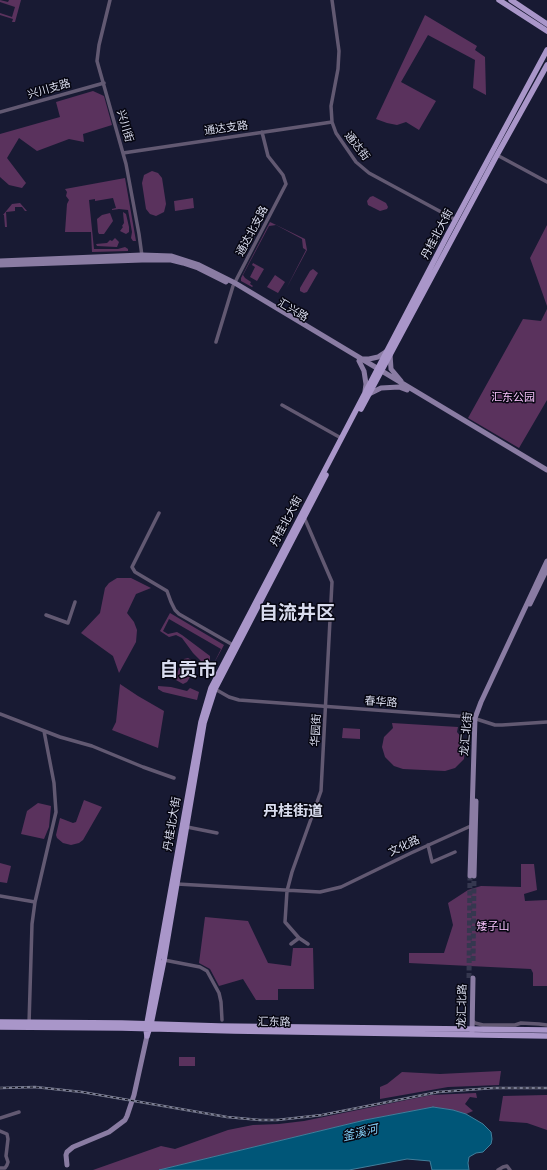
<!DOCTYPE html>
<html>
<head>
<meta charset="utf-8">
<style>
	body { margin:0 }
	canvas { display:block; background:#181a33 }
</style>
</head>
<body>
<canvas width="547" height="1170"></canvas>
<script>
const c = document.querySelector('canvas').getContext('2d');
c.lineJoin = 'round';
function paint(path, color) {
  c.fillStyle = color;
  c.fill(path, 'evenodd');
}
function shape(rows) {
  const path = new Path2D();
  for (const r of rows) {
    path.moveTo(r[0], r[1]);
    for (let i = 2; i < r.length; i += 2) path.lineTo(r[i], r[i + 1]);
  }
  return path;
}
function trace(path, color, width, dash) {
  c.strokeStyle = color;
  c.lineWidth = width;
  c.lineCap = dash ? 'butt' : 'round';
  c.setLineDash(dash || []);
  c.stroke(path);
}
function label(font, color, halo, rows, align = 'center') {
  c.font = font + ' "Asap Condensed","Noto Sans SC",sans-serif';
  c.lineWidth = 3;
  c.setLineDash([]);
  c.textBaseline = 'middle';
  c.strokeStyle = halo;
  c.fillStyle = color;
  for (const [text, x, y, turn = 0] of rows) {
    c.save();
    c.translate(x, y);
    c.rotate((+turn || 0) * Math.PI / 180);
    c.textAlign = isNaN(turn) ? turn : align;
    if (halo) c.strokeText(text, 0, 0);
    c.fillText(text, 0, 0);
    c.restore();
  }
}
paint(shape([
	[0,0,8,2,9,0,21,0,15,22,12,22,13,19,0,15,0,13,12,17,15,7,0,2],
	[425,15,477,46,475,50,485,57,486,95,473,88,475,60,428,35,401,82,436,101,419,130,406,122,397,125,387,123,376,119],
	[93,91,104,96,112,125,83,134,84,142,69,139,37,151,19,138,7,158,26,183,22,188,9,185,0,177,0,134,60,117,56,102],
	[152,171,158,173,162,178,166,204,164,212,156,216,150,214,146,209,142,183,144,175],
	[125,178,136,241,133,241,131,238,132,232,128,210,119,209,112,210,112,209,116,208,113,198,95,201,95,199,89,200,94,249,118,249,125,247,128,249,128,251,92,252,91,232,65,232,67,204,69,200,66,196,67,192,65,189],
	[373,196,386,203,388,207,387,209,380,211,368,205,367,201,370,197],
	[193,198,194,208,175,211,174,201],
	[20,203,27,211,25,211,22,207,15,207,15,211,6,212,7,227,5,227,4,215,3,215,12,204],
	[123,212,126,214,129,227,129,232,126,234,120,231,123,227,122,226,124,223],
	[110,213,113,221,104,234,99,234,98,232,97,219,102,215],
	[270,222,305,239,307,250,286,289,306,250,303,248,302,239,276,225,269,226,243,275,245,278,251,282,250,284,253,286,252,287,241,281,241,278],
	[547,225,547,306,530,258],
	[115,238,119,242,117,247,97,246,96,244,107,243,110,240,112,241],
	[253,263,264,269,257,281,250,277,255,267,252,265],
	[313,269,318,273,307,292,304,293,300,291,300,288,310,271],
	[275,275,285,282,278,293,267,287],
	[547,309,547,400,519,448,468,418,523,319,541,321],
	[117,578,131,578,151,588,136,594,127,613,134,622,137,630,136,642,119,673,113,656,81,633,100,613,105,588,109,583],
	[170,613,224,645,212,667,210,668,202,662,193,653,182,638,176,635,169,637,160,631],
	[169,619,221,649,214,663,210,661,210,656,182,635,177,632,168,634,163,631],
	[188,658,195,662,197,666,187,682,183,684,176,680,175,677,184,659],
	[120,684,138,696,164,711,158,748,112,730,116,722],
	[158,686,171,687,187,691,190,688,199,692,197,700,163,692,158,689],
	[392,723,458,727,457,732,463,739,465,746,464,759,455,768,445,771,403,769,394,766,385,757,382,747,384,737,393,728],
	[343,728,360,729,360,739,342,738],
	[84,800,102,807,83,840,79,843,71,845,63,843,57,838,56,835,60,818,73,823,76,822],
	[38,803,51,806,49,827,44,839,21,834,27,811],
	[0,863,11,866,7,883,0,882],
	[521,864,534,864,537,890,524,894,525,901,547,900,547,986,533,986,533,973,531,969,409,963,409,953,444,953,453,925,448,903,468,890,481,886,521,887],
	[205,917,248,921,268,963,291,966,293,948,313,948,314,989,278,989,278,1000,256,1000,243,979,219,986,210,969,199,963],
	[179,1057,195,1057,195,1066,179,1066],
	[501,1071,499,1085,448,1087,380,1099,380,1087,387,1084,402,1072,440,1074],
	[476,1093,477,1098,470,1097,465,1104,473,1111,466,1114,453,1110,433,1107,365,1120,159,1170,93,1170,161,1146,175,1149,228,1130,253,1125,279,1124,304,1121,431,1095],
	[547,1095,547,1130,527,1123,499,1121,503,1096]
]), '#5a325d');
const water = shape([
	[433,1107,453,1110,466,1114,483,1124,491,1132,492,1139,491,1144,483,1152,476,1153,469,1157,468,1163,469,1170,432,1170,430,1161,407,1159,349,1170,159,1170,365,1120,433,1107]
]);
paint(water, '#005678');
trace(water, '#417e9b', 1);
trace(shape([
	[473,961,474,876],
	[469,978,470,876]
]), '#35374f', 5, [5, 2.5]);
trace(shape([
	[110,0,99,45,97,61,126,164,139,234,142,256],
	[332,0,339,51,338,69,331,106,332,122,336,133,356,162,369,173,456,220],
	[0,112,104,83],
	[123,153,332,122],
	[497,155,547,182],
	[216,342,233,286,286,184,283,175,268,156,262,132],
	[282,405,341,438],
	[159,513,132,567,135,572,167,591,171,602,175,610,179,614,233,645],
	[46,615,68,623,75,602],
	[215,689,229,697,239,700,470,717,495,725,502,725,547,722],
	[0,714,60,737,92,746,143,767,174,778],
	[187,827,217,833],
	[428,845,432,862,455,852],
	[177,884,320,892,341,887,411,853,473,825],
	[0,896,35,902],
	[299,938,285,922,287,891,292,872,321,791,332,582,304,517],
	[291,944,299,938,308,944],
	[164,960,200,967,207,971,219,993,221,1002,222,1020],
	[472,1020,475,1023,483,1025,515,1025,521,1023,539,1024,547,1025],
	[29,1024,32,924,35,902,56,812,54,783,44,731],
	[0,1118,19,1112],
	[0,1131,7,1134,8,1139,6,1156,8,1162,7,1165,5,1168,0,1168],
	[498,1170,503,1167,507,1166,510,1170]
]), '#625972', 3.5);
trace(shape([
	[0,261,142,255,171,256,199,265,235,283,547,470],
	[0,265,142,260,171,260,183,263,198,268,226,282],
	[390,354,391,369,401,381],
	[362,359,369,359,378,357,387,351],
	[359,361,364,371,366,384,365,391],
	[369,394,381,388,399,387,407,390],
	[530,604,547,569],
	[470,876,475,718,481,702,547,561],
	[474,876,476,801],
	[472,1032,473,978],
	[67,1165,66,1155,67,1152,73,1147,109,1132,125,1120,127,1116,134,1095,147,1036]
]), '#8a7ca3', 5);
trace(shape([
	[499,0,547,31],
	[511,0,547,24],
	[361,409,497,155,547,65],
	[0,1022,122,1023,219,1026,547,1030],
	[0,1027,122,1028,234,1031,547,1036],
	[147,1036,146,1029,201,722,211,688,448,234,547,50],
	[147,1036,151,1024,164,960,204,723,215,689,326,475]
]), '#a996c9', 5.5);
const rail = shape([
	[0,1088,35,1087,82,1092,227,1117,260,1120,277,1120,322,1115,438,1092,494,1088,547,1088]
]);
trace(rail, '#7a7d92', 2.5);
trace(rail, '#060611', 1, [3]);
label('11px', '#d9dcee', '#060611', [
	["兴川支路",49,89,-16],
	["兴川街",125,126,74],
	["通达支路",226,128,-8],
	["通达街",357,146,52],
	["通达北支路",252,231,-62],
	["丹桂北大街",437,234,-62],
	["汇兴路",293,310,31],
	["丹桂北大街",286,521,-62],
	["春华路",381,702,4],
	["华园街",316,730,-87],
	["龙汇北街",466,734,-85],
	["丹桂北大街",172,824,-80],
	["文化路",404,846,-25],
	["龙汇北路",462,1006,-89],
	["汇东路",274,1022,1]
]);
label('11px', '#f8c3fc', '#060611', [
	["汇东公园",513,398],
	["矮子山",493,927]
]);
label('italic 12px', '#86d2fb', '#060611', [
	["釜溪河",360,1133,-13]
]);
label('bold 15px', '#d9dcee', '#060611', [
	["丹桂街道",293,811]
]);
label('bold 19px', '#d9dcee', '#060611', [
	["自流井区",297,613],
	["自贡市",188,670]
]);
</script>
</body>
</html>
